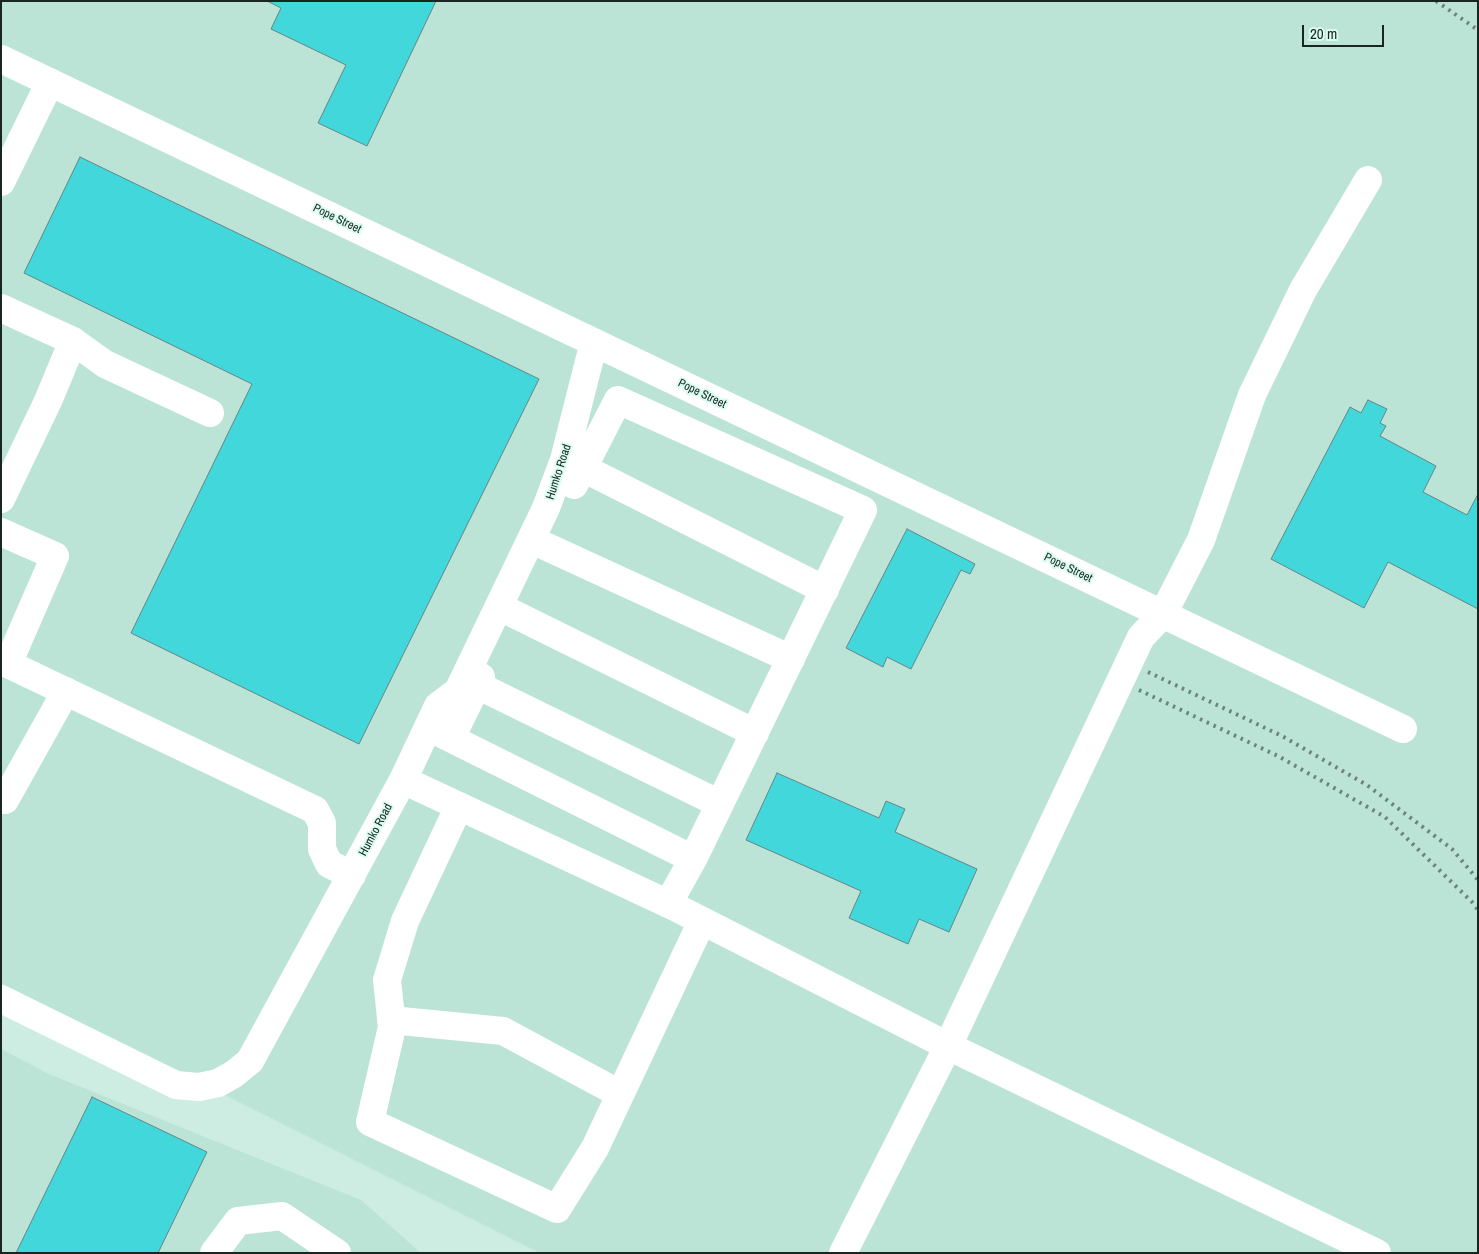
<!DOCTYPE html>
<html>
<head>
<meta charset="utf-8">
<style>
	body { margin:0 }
	#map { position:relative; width:1479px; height:1254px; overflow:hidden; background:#cdede3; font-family:"Archivo Narrow",sans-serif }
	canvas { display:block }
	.frame { position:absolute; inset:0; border:2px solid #182521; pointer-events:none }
	.scale { position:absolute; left:1302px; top:25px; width:82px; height:22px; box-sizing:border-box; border:2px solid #182521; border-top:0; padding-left:6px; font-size:15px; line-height:18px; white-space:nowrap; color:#182521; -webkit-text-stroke:4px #dafbf0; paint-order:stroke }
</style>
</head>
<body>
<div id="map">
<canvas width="1479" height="1254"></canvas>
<div class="frame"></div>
<div class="scale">20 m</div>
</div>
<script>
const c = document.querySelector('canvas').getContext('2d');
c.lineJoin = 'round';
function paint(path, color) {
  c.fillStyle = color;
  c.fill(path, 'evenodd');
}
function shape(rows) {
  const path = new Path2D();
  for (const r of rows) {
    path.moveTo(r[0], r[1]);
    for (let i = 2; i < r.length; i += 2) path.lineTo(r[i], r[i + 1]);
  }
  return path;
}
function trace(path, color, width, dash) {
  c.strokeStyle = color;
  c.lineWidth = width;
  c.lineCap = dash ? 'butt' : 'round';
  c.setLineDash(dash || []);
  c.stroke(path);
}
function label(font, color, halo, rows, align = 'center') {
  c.font = font + ' "Archivo Narrow",sans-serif';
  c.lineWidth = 4;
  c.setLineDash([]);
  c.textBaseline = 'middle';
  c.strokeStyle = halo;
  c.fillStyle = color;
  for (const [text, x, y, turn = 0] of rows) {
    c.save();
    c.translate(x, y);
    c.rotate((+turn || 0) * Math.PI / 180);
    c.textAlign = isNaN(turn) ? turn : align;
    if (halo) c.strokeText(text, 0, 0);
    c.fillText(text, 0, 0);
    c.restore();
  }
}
paint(shape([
	[1,1,1478,1,1478,1253,540,1253,1,983],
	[1,1049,49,1074,361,1200,421,1253,1,1253]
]), '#bbe4d7');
const building = shape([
	[267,1,436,1,367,146,318,123,346,65,271,29,281,8,267,1],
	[80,157,539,379,359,744,131,633,252,384,24,273,80,157],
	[1368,400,1387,409,1380,423,1386,426,1380,436,1436,466,1423,492,1467,515,1478,494,1478,609,1388,562,1364,608,1271,559,1350,407,1361,413,1368,400],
	[907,529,975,564,970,574,961,570,911,669,887,657,883,667,846,648,907,529],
	[777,773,879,818,886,801,905,809,895,832,977,869,949,932,919,919,908,944,849,918,861,891,746,840,777,773],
	[92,1097,207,1152,158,1253,16,1253,92,1097]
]);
paint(building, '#42d7db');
trace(building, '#668687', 1);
trace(shape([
	[1,59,1403,729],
	[1,182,50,82],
	[1,308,73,341,105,364,210,413],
	[564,460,583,468,618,400,863,510,693,859],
	[574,485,583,468,825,590],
	[1,499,48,401,73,341],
	[1,532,55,556,8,664,315,810,322,823,322,849,329,864,352,875],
	[545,546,791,659],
	[512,613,755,733],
	[477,685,720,804],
	[434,730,693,859,668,904],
	[451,738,481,677],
	[403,780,673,906,948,1046,1377,1253],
	[1,800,5,800,66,691],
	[459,806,405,921,387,980,392,1027,370,1122,557,1209,595,1148,702,921],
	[1,999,176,1085,199,1087,218,1083,234,1074,250,1061,403,780,438,706,458,691,546,508,564,460,594,342],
	[391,1020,503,1031,620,1094],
	[214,1253,238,1221,282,1216,337,1253],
	[843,1253,948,1046,1141,637,1163,614,1201,540,1252,395,1303,290,1368,180]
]), '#fff', 28);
trace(shape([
	[1436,1,1478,30],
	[1148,672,1282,736,1367,785,1452,849,1478,880],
	[1139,690,1278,756,1385,817,1473,903,1478,910]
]), '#6d837c', 4, [2.5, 5]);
label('12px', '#182521', '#dafbf0', [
	["Pope Street",337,219,26],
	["Pope Street",702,394,26],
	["Humko Road",559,472,-72],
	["Pope Street",1068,568,26],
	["Humko Road",376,830,-62]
]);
</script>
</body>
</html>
